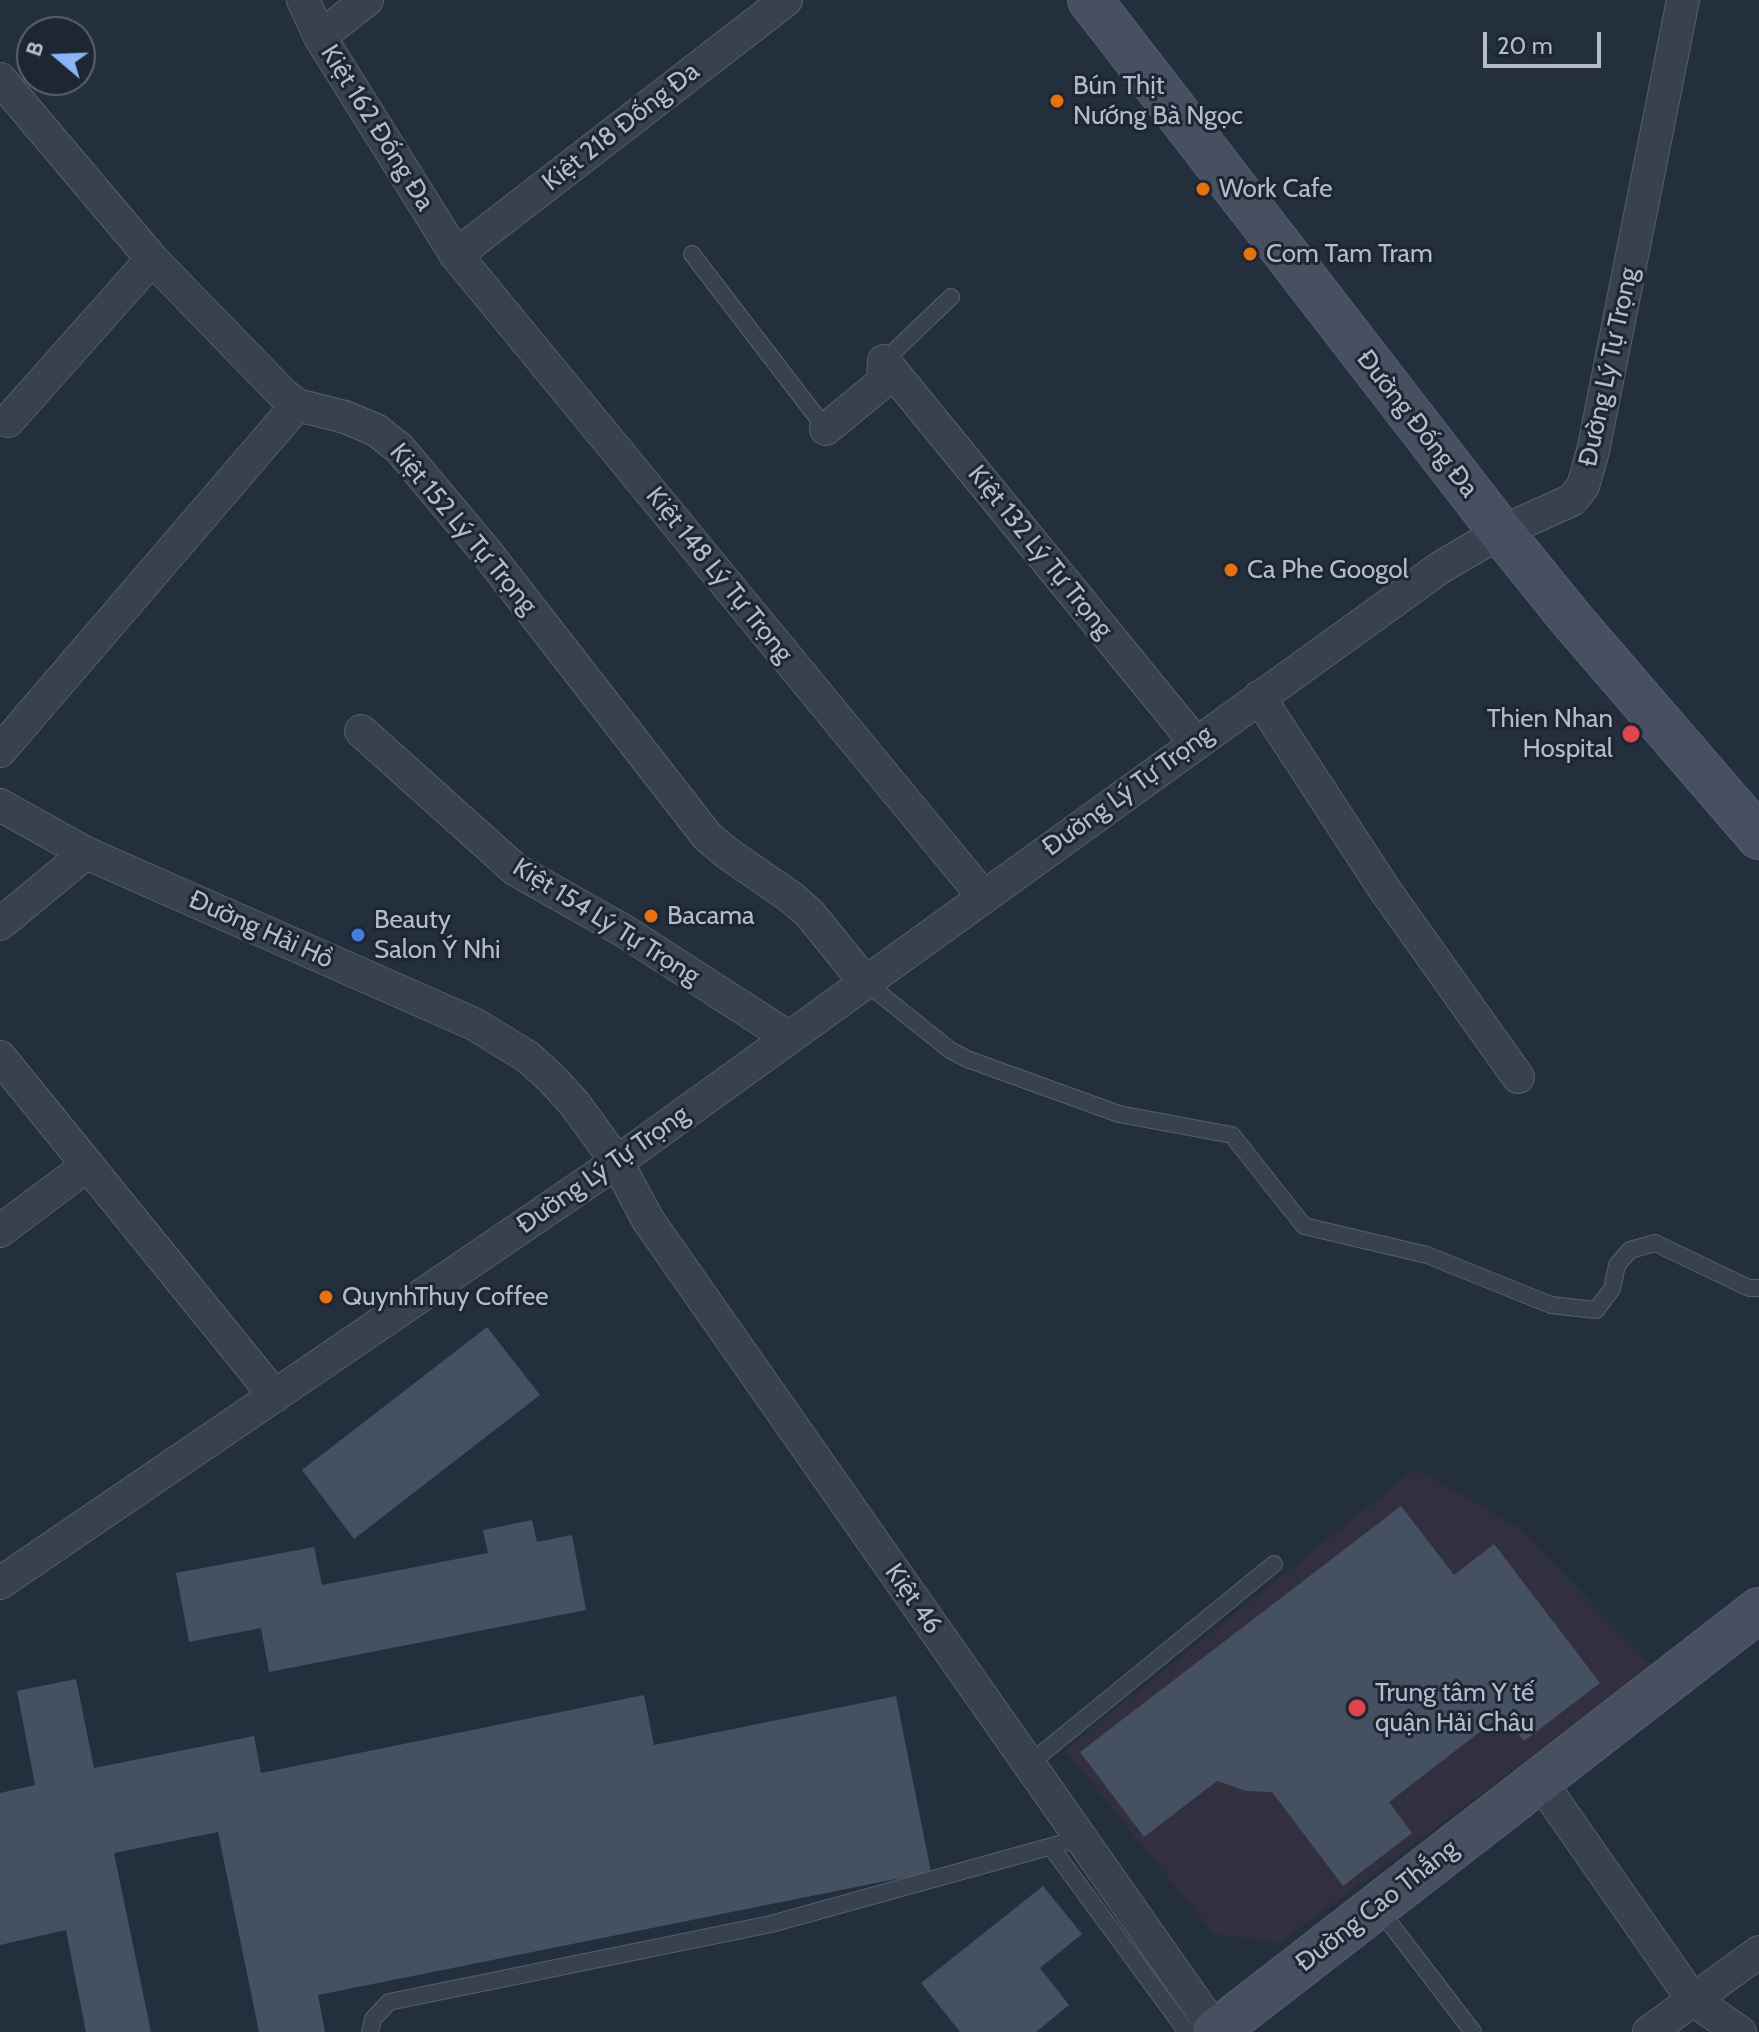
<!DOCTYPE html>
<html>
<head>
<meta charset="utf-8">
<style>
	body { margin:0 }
	#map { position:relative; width:1759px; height:2032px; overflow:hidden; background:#242f3e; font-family:Cabin,sans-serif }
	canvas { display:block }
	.north { position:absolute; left:16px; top:16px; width:80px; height:80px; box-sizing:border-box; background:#1d2633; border:2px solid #59626f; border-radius:50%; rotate:289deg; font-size:22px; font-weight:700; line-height:32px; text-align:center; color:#b4bcc9 }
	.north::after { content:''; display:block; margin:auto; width:28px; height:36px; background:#8ab4f8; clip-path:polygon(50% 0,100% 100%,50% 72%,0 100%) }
	.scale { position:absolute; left:1483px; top:32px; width:118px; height:36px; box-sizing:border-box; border:4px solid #b4bcc9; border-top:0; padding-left:10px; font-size:24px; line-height:28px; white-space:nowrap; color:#b4bcc9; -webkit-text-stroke:6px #1d2633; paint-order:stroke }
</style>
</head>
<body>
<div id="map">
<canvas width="1759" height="2032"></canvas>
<div class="north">B</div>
<div class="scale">20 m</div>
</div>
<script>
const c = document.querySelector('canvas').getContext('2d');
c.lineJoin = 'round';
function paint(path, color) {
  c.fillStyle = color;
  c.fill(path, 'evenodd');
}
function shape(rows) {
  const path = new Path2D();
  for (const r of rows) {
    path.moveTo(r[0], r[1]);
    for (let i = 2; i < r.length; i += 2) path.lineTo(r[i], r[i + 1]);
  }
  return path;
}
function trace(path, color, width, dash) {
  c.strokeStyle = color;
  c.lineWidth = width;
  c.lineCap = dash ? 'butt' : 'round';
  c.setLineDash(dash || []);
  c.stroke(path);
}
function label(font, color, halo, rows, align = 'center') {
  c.font = font + ' Cabin,sans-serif';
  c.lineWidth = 6;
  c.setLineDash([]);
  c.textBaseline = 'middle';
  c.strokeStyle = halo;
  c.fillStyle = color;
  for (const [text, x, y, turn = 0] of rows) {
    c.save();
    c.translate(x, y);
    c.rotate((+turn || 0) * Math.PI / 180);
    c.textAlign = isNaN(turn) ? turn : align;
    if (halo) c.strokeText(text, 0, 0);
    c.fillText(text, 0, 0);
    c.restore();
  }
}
paint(shape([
	[1415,1469,1518,1527,1653,1666,1280,1943,1214,1934,1065,1750]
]), '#32303f');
paint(shape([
	[487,1327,540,1395,354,1539,302,1470],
	[1401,1506,1454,1575,1494,1544,1600,1683,1524,1741,1503,1714,1389,1802,1412,1833,1343,1886,1272,1792,1246,1791,1217,1781,1144,1837,1080,1752],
	[532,1520,537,1542,572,1535,586,1610,269,1672,261,1628,189,1642,176,1573,314,1547,322,1585,488,1553,483,1530],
	[76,1679,94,1768,254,1736,261,1773,644,1695,654,1745,896,1696,931,1872,318,1995,325,2032,259,2032,218,1832,114,1853,151,2032,86,2032,66,1930,0,1945,0,1793,35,1785,17,1691],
	[1043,1886,1082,1934,1040,1968,1069,2005,1036,2032,960,2032,921,1983]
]), '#455162');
const lane = shape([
	[692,254,826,429],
	[884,361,951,297],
	[865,982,950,1050,967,1059,1119,1114,1232,1135,1304,1226,1427,1255,1551,1305,1596,1310,1612,1289,1617,1265,1630,1250,1655,1243,1749,1288,1759,1288],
	[1029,1764,1274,1564],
	[1051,1847,1187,2032],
	[1379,1909,1473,2032],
	[370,2032,373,2019,389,2002,771,1924,1081,1838]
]);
const street = shape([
	[303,0,320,37,456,255,983,896],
	[320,37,367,0],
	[0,79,152,259,284,395,297,405,345,417,376,430,399,448,487,553,707,836,727,853,792,898,810,914,865,982],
	[456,255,786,0],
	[884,361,1195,742],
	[8,421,152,259],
	[826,429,883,382,884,361],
	[1259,697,1385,890,1518,1077],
	[361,731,516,870,624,931,788,1037],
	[0,751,297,405],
	[0,805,86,853,474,1024,528,1057,552,1079,574,1103,617,1162,648,1220,1216,2031],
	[0,924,86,853],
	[0,1057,275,1396],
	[0,1231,88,1165],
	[0,1583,617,1162,1441,567,1501,532,1572,500,1583,486,1593,451,1683,0],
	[1540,1781,1693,2000,1740,2032],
	[1649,2032,1759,1952]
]);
const secondary = shape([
	[1090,0,1501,532,1572,620,1759,837],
	[1215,2032,1759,1610]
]);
trace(lane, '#565f6c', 18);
trace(street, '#565f6c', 34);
trace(secondary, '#565f6c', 46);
trace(lane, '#38414e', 16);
trace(street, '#38414e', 32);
trace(secondary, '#465061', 44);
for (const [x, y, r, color] of [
	[1057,101,8,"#e8710a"],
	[1203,189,8,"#e8710a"],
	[1250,254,8,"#e8710a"],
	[1231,570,8,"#e8710a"],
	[1631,734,10,"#e0444e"],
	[651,916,8,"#e8710a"],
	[358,935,8,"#3f7fe0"],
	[326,1297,8,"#e8710a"],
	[1357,1708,10,"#e0444e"]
]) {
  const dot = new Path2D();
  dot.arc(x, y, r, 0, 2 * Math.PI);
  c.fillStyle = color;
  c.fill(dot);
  trace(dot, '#1d2633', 3);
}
label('26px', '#b4bcc9', '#1d2633', [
	["Bún Thịt",1073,86],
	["Nướng Bà Ngọc",1073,116],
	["Work Cafe",1219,189],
	["Com Tam Tram",1266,254],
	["Ca Phe Googol",1247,570],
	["Thien Nhan",1613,719,"right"],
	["Hospital",1613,749,"right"],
	["Bacama",667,916],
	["Beauty",374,920],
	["Salon Ý Nhi",374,950],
	["QuynhThuy Coffee",342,1297],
	["Trung tâm Y tế",1375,1693],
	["quận Hải Châu",1375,1723]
], 'left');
label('26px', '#b4bcc9', '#1d2633', [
	["Kiệt 218 Đống Đa",621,127,-38],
	["Kiệt 162 Đống Đa",377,128,58],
	["Đường Lý Tự Trọng",1609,367,-78],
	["Đường Đống Đa",1417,424,52],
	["Kiệt 152 Lý Tự Trọng",463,529,50],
	["Kiệt 132 Lý Tự Trọng",1040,552,51],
	["Kiệt 148 Lý Tự Trọng",719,575,51],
	["Đường Lý Tự Trọng",1128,791,-36],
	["Kiệt 154 Lý Tự Trọng",606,922,32],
	["Đường Hải Hồ",261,930,24],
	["Đường Lý Tự Trọng",603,1170,-35],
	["Kiệt 46",913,1599,55],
	["Đường Cao Thắng",1377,1906,-38]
]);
</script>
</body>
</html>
